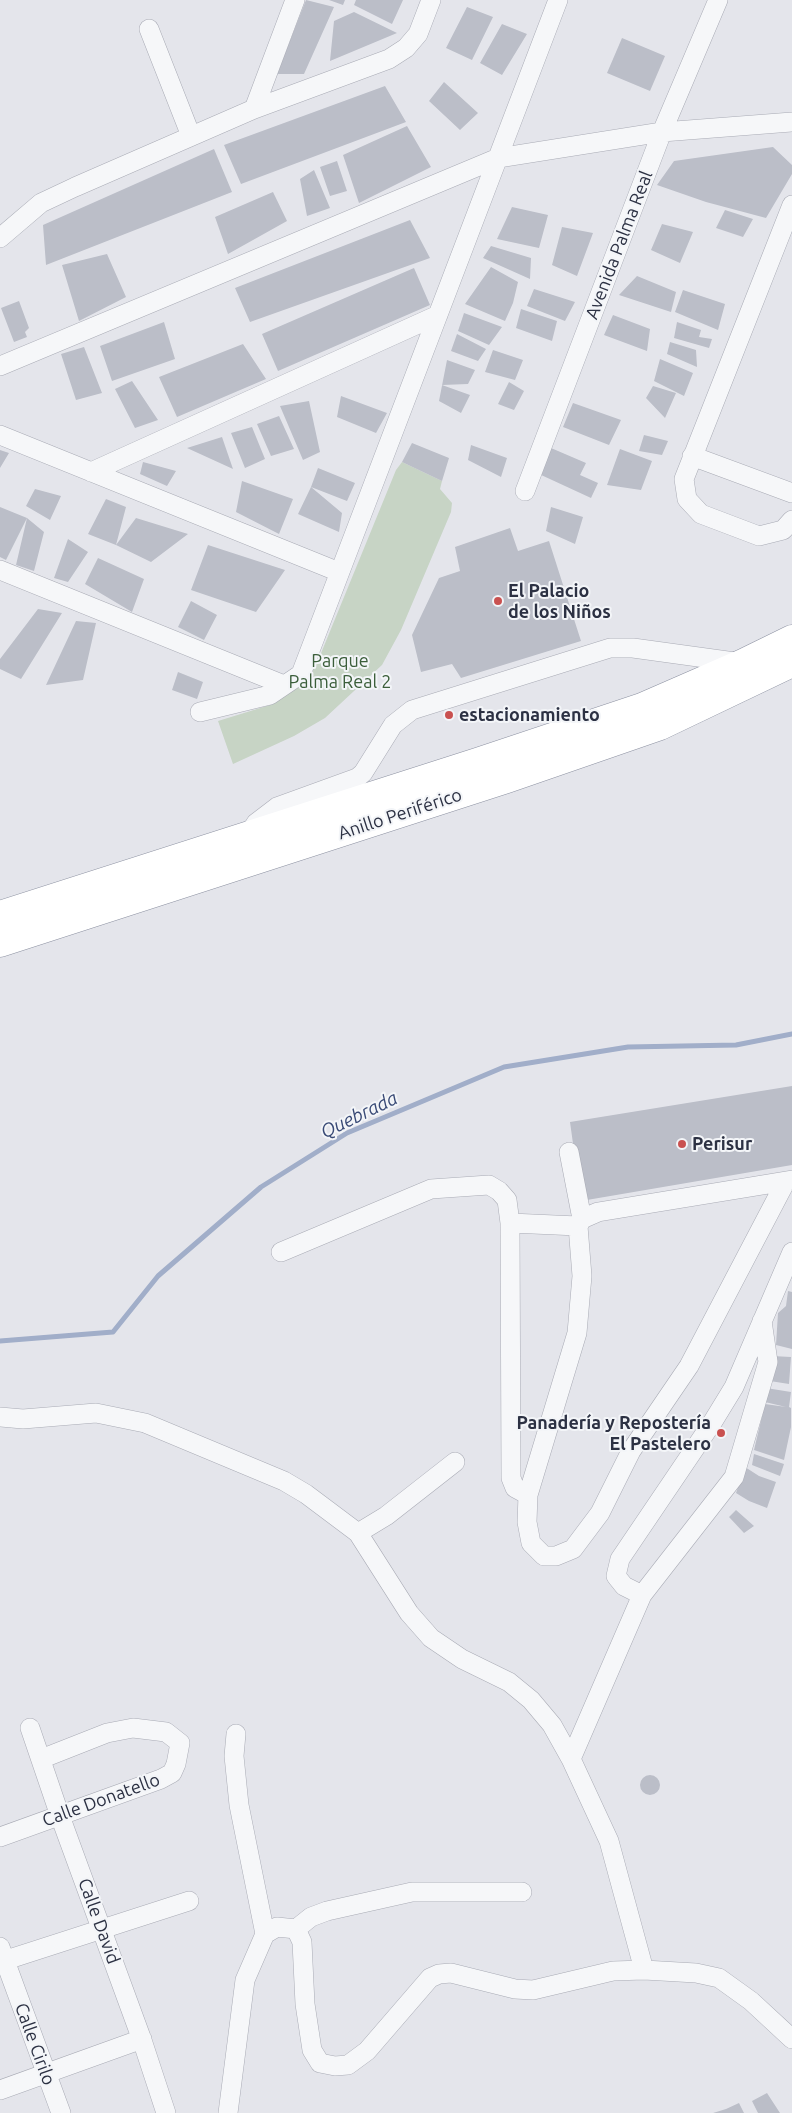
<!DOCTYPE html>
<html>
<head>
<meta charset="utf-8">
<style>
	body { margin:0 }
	canvas { display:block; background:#e4e5eb }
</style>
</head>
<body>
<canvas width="792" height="2113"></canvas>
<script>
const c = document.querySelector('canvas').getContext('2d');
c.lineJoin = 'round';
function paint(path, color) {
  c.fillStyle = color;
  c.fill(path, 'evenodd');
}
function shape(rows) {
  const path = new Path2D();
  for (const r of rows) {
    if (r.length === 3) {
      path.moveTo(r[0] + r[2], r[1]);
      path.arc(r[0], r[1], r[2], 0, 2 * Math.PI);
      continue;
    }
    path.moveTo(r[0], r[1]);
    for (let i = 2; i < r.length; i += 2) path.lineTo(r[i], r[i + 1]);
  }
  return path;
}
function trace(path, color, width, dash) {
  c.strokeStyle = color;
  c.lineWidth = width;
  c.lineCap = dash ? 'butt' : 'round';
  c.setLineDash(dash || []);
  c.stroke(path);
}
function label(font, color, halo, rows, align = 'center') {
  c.font = font + ' Ubuntu,sans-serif';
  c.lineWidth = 4;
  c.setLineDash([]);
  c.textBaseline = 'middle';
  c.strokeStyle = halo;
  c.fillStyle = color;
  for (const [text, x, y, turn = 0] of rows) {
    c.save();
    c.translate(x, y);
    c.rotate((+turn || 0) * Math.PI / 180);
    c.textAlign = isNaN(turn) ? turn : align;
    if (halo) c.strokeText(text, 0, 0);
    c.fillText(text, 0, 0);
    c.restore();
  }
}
paint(shape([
	[402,462,442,481,440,489,452,503,451,512,401,630,382,665,325,718,294,736,233,764,218,721,270,705,299,684,317,663,396,470]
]), '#c7d4c5');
trace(shape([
	[0,1341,113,1332,158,1276,261,1187,347,1133,504,1067,628,1047,736,1045,792,1034]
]), '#a1aec9', 5);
paint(shape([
	[306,0,334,7,304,74,277,74],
	[329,0,345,0,343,5],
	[356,0,403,0,392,24,354,5],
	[467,7,493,17,472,60,446,48],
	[354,12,397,33,330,61,334,21],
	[502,24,527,34,502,75,480,63],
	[622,38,665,56,650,91,607,73],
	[444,82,478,113,460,130,429,101],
	[385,86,406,122,241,184,224,145],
	[407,126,431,167,359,203,343,155],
	[773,147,792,165,792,174,766,218,706,202,657,185,674,161],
	[214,149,232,192,46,265,43,225],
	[337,161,347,191,330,196,320,167],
	[314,170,330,208,307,216,300,179],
	[273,192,287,221,228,254,215,217],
	[512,207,548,215,539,248,497,239],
	[725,210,753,219,743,237,716,228],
	[410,220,430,258,250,322,235,288],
	[662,224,693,232,680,263,651,250],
	[562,227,593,233,577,276,552,265],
	[491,246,531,258,530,279,483,258],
	[107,254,126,297,79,321,62,265],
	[491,267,518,282,513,303,505,321,465,304],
	[414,268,430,305,278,371,262,334],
	[637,276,676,292,671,312,619,295],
	[534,289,575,302,565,321,527,306],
	[683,290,725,304,718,330,675,312],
	[19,301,29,328,25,332,27,337,14,342,1,308],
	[521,309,557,321,552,341,516,328],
	[464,313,502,327,489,345,458,331],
	[613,315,650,329,647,351,604,335],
	[164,322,175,359,112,381,100,346],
	[677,322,701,330,699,337,712,339,709,348,674,338],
	[457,334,486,349,478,361,451,351],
	[670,342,696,350,697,367,667,354],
	[243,344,266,379,177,417,159,377],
	[84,347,102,393,76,400,61,354],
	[493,350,523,360,515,380,485,372],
	[660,359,693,373,684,396,654,381],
	[447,360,475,370,468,384,442,385,470,395,461,413,439,401],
	[132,381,158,420,135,428,115,389],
	[509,382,524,391,514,410,498,404],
	[653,386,676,393,665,418,646,398],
	[341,396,387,413,376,433,337,417],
	[309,401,320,452,303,460,280,406],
	[573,403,621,420,609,445,563,427],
	[279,416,294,449,271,456,257,424],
	[252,427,265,459,245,468,231,433],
	[644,435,668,441,662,455,639,451],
	[222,437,233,469,187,448],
	[412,443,449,458,442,481,402,462],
	[471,445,507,458,501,477,468,460],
	[551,448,586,463,580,475,598,483,591,498,539,474],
	[620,449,652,461,641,490,607,485],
	[0,450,9,453,0,468],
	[143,462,176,471,167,486,140,474],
	[318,468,355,483,347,501,311,487,342,513,339,532,298,514,311,487],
	[242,481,293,499,279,534,236,512],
	[35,489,61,496,50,520,26,506],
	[106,499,126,507,116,545,88,534],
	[0,507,27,518,44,532,34,571,16,565,27,518,6,560,0,557],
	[551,507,583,517,575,544,546,531],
	[136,518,188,534,151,562,116,545],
	[510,528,518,551,549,541,581,641,461,678,452,664,421,672,412,635,439,578,460,571,455,547],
	[68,539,88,552,68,582,54,578],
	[208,545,285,570,256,612,191,590],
	[98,558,144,579,132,612,85,584],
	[191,601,217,615,204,640,178,627],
	[38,609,62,613,21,679,0,669,0,659],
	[76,621,96,623,83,680,46,685],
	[178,672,203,682,197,699,172,690],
	[792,1086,792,1165,581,1201,570,1122],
	[788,1291,792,1292,792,1349,776,1345,778,1313,786,1306],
	[772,1356,791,1357,789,1384,770,1381],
	[766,1388,791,1392,789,1407,791,1408,791,1427,784,1460,754,1450,765,1404,786,1407,765,1402],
	[754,1454,784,1464,780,1476,752,1465],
	[745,1467,759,1476,776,1482,767,1508,749,1501,736,1493],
	[736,1510,754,1526,744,1533,729,1517],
	[650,1785,10],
	[767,2093,780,2113,758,2113,752,2101],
	[739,2103,744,2113,713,2113,726,2109]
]), '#bbbec8');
const minor = shape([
	[149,29,191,136],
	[254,109,295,0],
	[792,205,684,479,687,499,701,514,759,536,783,530,792,520],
	[0,238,41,203,75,187,254,109,389,59,406,48,418,34,431,0],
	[0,366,498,158,662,132,792,122],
	[0,435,339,572],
	[692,456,792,493],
	[91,472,438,315],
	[525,491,662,132,718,0],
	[0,570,284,685],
	[200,712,270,695,301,674,558,0],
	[248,835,256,823,277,807,357,778,363,773,393,725,412,710,610,648,633,648,742,663],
	[569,1152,582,1219],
	[786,1181,689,1366,631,1451,600,1513,573,1549,556,1556,544,1556,531,1543,527,1522,528,1495,577,1333,582,1276,578,1226,582,1219,598,1212,792,1180],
	[510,1223,578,1226],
	[281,1252,431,1189,489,1185,499,1191,507,1200,510,1223,511,1478,515,1488,528,1495],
	[0,1417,23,1419,96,1413,145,1423,284,1481,306,1494,358,1533,409,1613,431,1638,462,1659,509,1682,531,1700,552,1725,571,1759,609,1841,644,1970],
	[358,1533,386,1516,455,1462],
	[642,1595,734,1477,768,1362,762,1321],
	[30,1728,60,1816,142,2040,166,2113],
	[236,1734,234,1756,239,1805,265,1934],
	[571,1759,642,1595,624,1586,616,1576,620,1559,712,1423,734,1387,792,1252],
	[0,1837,161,1779,172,1773,176,1764,180,1743,166,1732,133,1728,107,1733,41,1759],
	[296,1929,311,1917,327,1911,412,1892,522,1892],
	[0,1947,61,2113],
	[0,1962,189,1901],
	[0,2090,142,2039],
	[228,2113,245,1980,265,1934,277,1927,296,1929,302,1942,305,2004,312,2050,320,2063,335,2066,348,2065,367,2051,430,1978,439,1974,451,1973,515,1989,533,1990,613,1971,644,1970,696,1973,719,1978,751,2001,792,2039]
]);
const highway = shape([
	[0,915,477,762,642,707,743,663,792,639],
	[0,943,507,779,660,726,792,663]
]);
trace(minor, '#a9abb5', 20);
trace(highway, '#8c91a1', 29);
trace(minor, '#f6f7f9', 19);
trace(highway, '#fff', 28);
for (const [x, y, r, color] of [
	[498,601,5,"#c95150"],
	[449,715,5,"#c95150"],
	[682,1144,5,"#c95150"],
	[721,1433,5,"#c95150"]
]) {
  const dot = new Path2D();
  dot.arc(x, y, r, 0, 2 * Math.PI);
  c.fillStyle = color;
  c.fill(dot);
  trace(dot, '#f3f5f8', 2);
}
label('18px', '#2c3143', '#f3f5f8', [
	["Avenida Palma Real",619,245,-69],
	["Anillo Periférico",400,814,-18],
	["Calle Donatello",101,1800,-20],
	["Calle David",99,1921,70],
	["Calle Cirilo",35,2044,70]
]);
label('bold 18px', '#2c3143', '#f3f5f8', [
	["El Palacio",508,591],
	["de los Niños",508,612],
	["estacionamiento",459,715],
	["Perisur",692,1144],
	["Panadería y Repostería",711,1423,"right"],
	["El Pastelero",711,1444,"right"]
], 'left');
label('18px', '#3b5e3a', '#f3f5f8', [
	["Parque",340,661],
	["Palma Real 2",340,682]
]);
label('italic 19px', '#384975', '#f3f5f8', [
	["Quebrada",359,1115,-26]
]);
</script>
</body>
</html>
